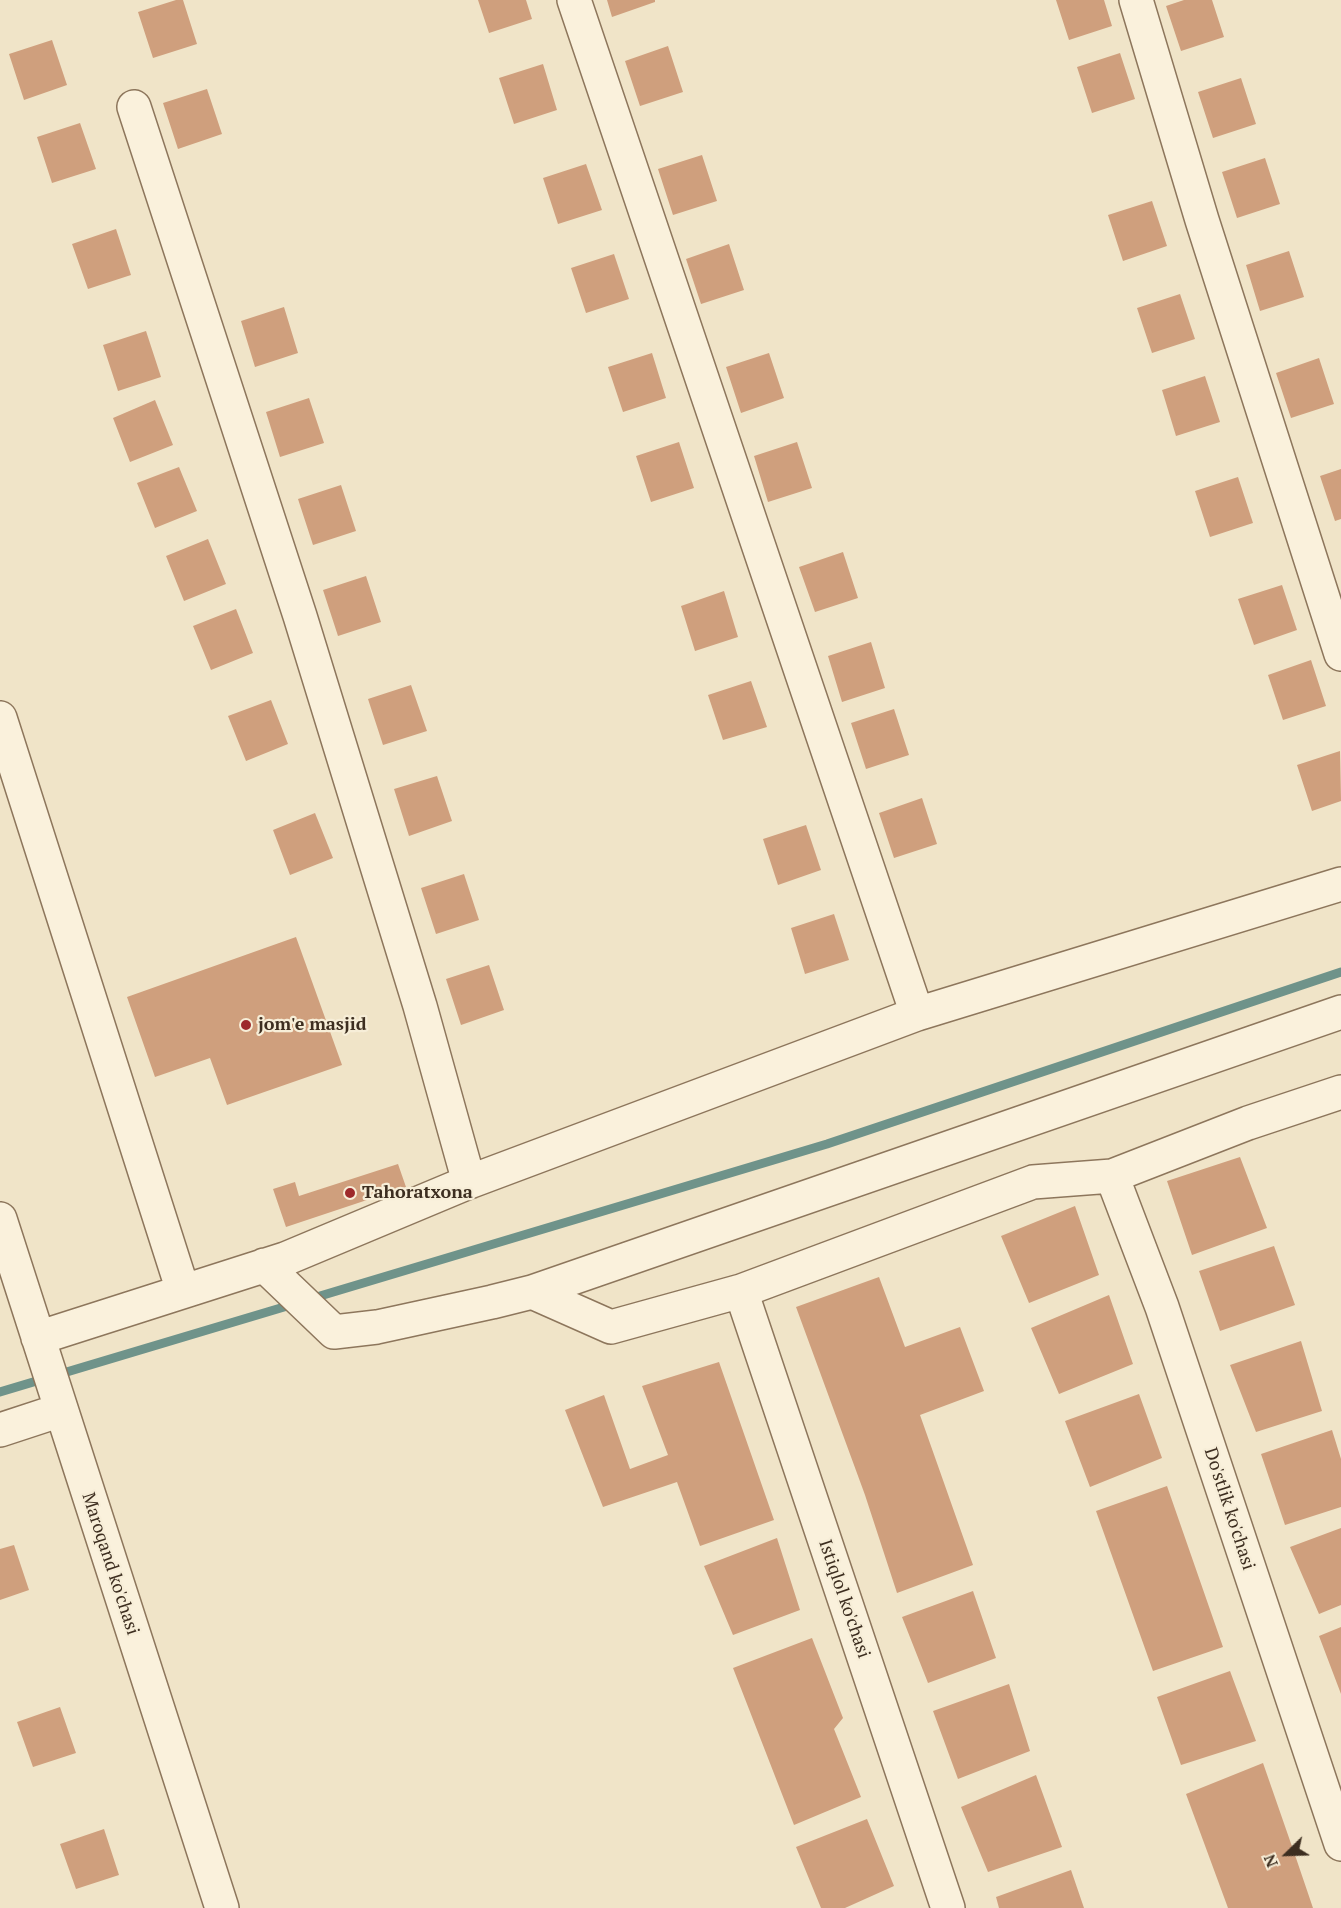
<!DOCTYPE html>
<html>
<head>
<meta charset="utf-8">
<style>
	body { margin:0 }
	#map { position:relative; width:1341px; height:1908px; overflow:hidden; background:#f0e4c8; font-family:"PT Serif",serif }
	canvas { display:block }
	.north { position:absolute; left:1257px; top:1824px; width:60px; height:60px; -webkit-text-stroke:4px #f7eed8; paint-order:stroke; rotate:247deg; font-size:16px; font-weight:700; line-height:24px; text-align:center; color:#3d2e20 }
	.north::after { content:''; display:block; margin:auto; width:21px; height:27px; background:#3d2e20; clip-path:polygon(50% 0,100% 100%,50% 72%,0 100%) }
</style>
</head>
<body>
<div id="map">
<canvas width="1341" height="1908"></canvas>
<div class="north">N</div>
</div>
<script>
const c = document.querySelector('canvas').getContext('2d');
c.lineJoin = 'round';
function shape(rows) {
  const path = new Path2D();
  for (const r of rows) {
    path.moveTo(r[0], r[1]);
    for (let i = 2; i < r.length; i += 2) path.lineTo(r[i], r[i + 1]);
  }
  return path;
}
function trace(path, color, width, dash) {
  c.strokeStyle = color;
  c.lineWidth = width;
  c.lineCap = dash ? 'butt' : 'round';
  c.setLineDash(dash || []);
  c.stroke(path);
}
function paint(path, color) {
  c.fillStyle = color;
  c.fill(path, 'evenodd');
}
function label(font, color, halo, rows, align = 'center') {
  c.font = font + ' "PT Serif",serif';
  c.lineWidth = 4.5;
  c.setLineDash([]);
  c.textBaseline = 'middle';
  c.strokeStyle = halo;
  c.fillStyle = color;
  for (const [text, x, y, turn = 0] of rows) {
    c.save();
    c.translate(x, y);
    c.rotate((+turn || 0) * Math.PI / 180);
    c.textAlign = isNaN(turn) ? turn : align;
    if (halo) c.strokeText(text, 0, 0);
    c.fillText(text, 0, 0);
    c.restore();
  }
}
trace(shape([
	[310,1299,827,1144,1341,972],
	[0,1392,294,1304]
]), '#6f938a', 9);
paint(shape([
	[176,0,183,0,197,44,153,58,138,12],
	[478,0,526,0,532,19,489,33],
	[607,0,655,0,655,2,612,17],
	[1056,0,1104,0,1112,26,1069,40],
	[1184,0,1212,0,1224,37,1181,51,1166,6],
	[52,40,67,85,24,100,9,54],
	[668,46,683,92,640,106,625,61],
	[1120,53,1135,99,1092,113,1077,67],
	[543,64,557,110,514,124,499,78],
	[1241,78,1256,124,1213,138,1198,92],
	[207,89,222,134,178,149,163,103],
	[80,123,96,169,52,183,37,137],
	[702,155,717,201,673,215,658,169],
	[1265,158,1280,204,1237,218,1222,172],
	[586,164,602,210,558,224,543,178],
	[1152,201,1167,246,1123,261,1108,215],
	[116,229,131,275,88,289,72,244],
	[729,244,744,290,701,304,686,259],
	[1289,251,1304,297,1260,311,1246,265],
	[614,254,629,299,586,313,571,268],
	[1180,294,1195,339,1152,353,1137,308],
	[284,307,298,353,255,367,241,321],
	[146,331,161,377,118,391,103,345],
	[652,353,666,398,623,412,608,367],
	[769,353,784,398,741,413,726,367],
	[1319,358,1334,404,1291,418,1276,373],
	[1205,376,1220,422,1176,436,1162,390],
	[309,398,324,443,280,457,266,412],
	[155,400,173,445,130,462,113,418],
	[679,442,694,488,651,502,636,456],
	[797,442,812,488,768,502,754,456],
	[179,467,197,511,155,528,137,483],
	[1341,469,1341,519,1335,521,1320,476],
	[1238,477,1253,523,1210,537,1195,491],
	[341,485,356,531,313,545,298,499],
	[208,539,226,584,184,601,166,556],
	[843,552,858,598,815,612,799,567],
	[366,576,381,622,338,636,323,590],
	[1282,585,1297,630,1254,645,1238,599],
	[724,591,738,637,695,651,681,606],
	[236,609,253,653,211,670,193,626],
	[871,642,885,688,842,702,828,656],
	[1311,660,1326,706,1283,720,1268,675],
	[751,681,767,727,723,740,708,695],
	[411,685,427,731,383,745,368,699],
	[271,700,288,744,246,761,228,716],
	[894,709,909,755,866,769,851,723],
	[1340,751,1341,801,1312,811,1297,765],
	[437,776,452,821,409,836,394,789],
	[922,798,937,844,894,858,879,813],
	[315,813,333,858,290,875,273,830],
	[806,825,821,870,778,885,763,839],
	[464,874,479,920,436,934,421,888],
	[834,914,849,960,805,974,791,928],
	[296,937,342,1065,227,1105,210,1058,155,1077,127,997],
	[489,965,504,1010,461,1025,446,979],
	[1240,1157,1267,1228,1192,1255,1167,1181],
	[398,1164,406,1187,286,1227,273,1189,295,1182,299,1196],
	[1075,1206,1099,1275,1029,1303,1001,1236],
	[1274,1246,1295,1305,1220,1331,1199,1271],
	[879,1277,905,1347,960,1327,984,1391,920,1415,973,1565,897,1593,865,1495,796,1307],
	[1109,1295,1133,1364,1059,1394,1031,1328],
	[1301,1341,1322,1411,1256,1432,1230,1365],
	[719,1362,774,1520,700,1546,677,1482,603,1507,565,1410,604,1395,630,1469,668,1455,642,1386],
	[1139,1394,1162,1458,1090,1487,1065,1421],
	[1332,1430,1341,1459,1341,1507,1285,1525,1261,1454],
	[1167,1486,1223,1647,1153,1671,1096,1511],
	[1341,1528,1341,1605,1319,1614,1290,1547],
	[777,1538,800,1610,733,1635,704,1566],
	[14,1545,29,1590,0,1600,0,1549],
	[973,1591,996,1658,928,1683,902,1617],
	[1341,1627,1341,1694,1319,1636],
	[812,1638,843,1718,834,1729,861,1797,794,1825,733,1668],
	[1230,1671,1256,1741,1181,1765,1157,1697],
	[1009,1684,1030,1751,958,1779,933,1711],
	[60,1707,76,1753,33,1767,17,1722],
	[1263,1763,1296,1858,1313,1908,1228,1908,1186,1794],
	[1036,1775,1062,1847,988,1872,961,1807],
	[867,1819,894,1886,845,1908,821,1908,796,1847],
	[104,1829,119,1875,76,1889,60,1844],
	[1071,1870,1084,1908,999,1908,996,1897]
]), '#cf9f7d');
const minor = shape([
	[574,0,917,1014],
	[1136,0,1202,220,1341,654],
	[134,107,300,616,420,1006,469,1182],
	[0,718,183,1291],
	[1112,1176,1162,1307,1341,1844],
	[0,1219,222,1908],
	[264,1265,334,1332,377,1327,492,1302,532,1292,1341,1012],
	[741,1291,948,1908],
	[532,1292,611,1327,741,1291,1033,1182,1112,1176,1248,1123,1341,1092],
	[38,1338,285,1259,469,1182,917,1014,1341,884],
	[0,1430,61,1410]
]);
trace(minor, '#8d765c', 36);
trace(minor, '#faf1dc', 33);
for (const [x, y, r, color] of [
	[246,1025,6,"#9e2a2b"],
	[350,1193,6,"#9e2a2b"]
]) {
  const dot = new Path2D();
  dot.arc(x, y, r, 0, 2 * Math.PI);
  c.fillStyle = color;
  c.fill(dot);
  trace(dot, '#f7eed8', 2);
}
label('bold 18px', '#3d2e20', '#f7eed8', [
	["jom'e masjid",258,1025],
	["Tahoratxona",362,1193]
], 'left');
label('18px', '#3d2e20', '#f7eed8', [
	["Do'stlik ko'chasi",1229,1509,72],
	["Maroqand ko'chasi",110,1564,72],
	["Istiqlol ko'chasi",844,1599,71]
]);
</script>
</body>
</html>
